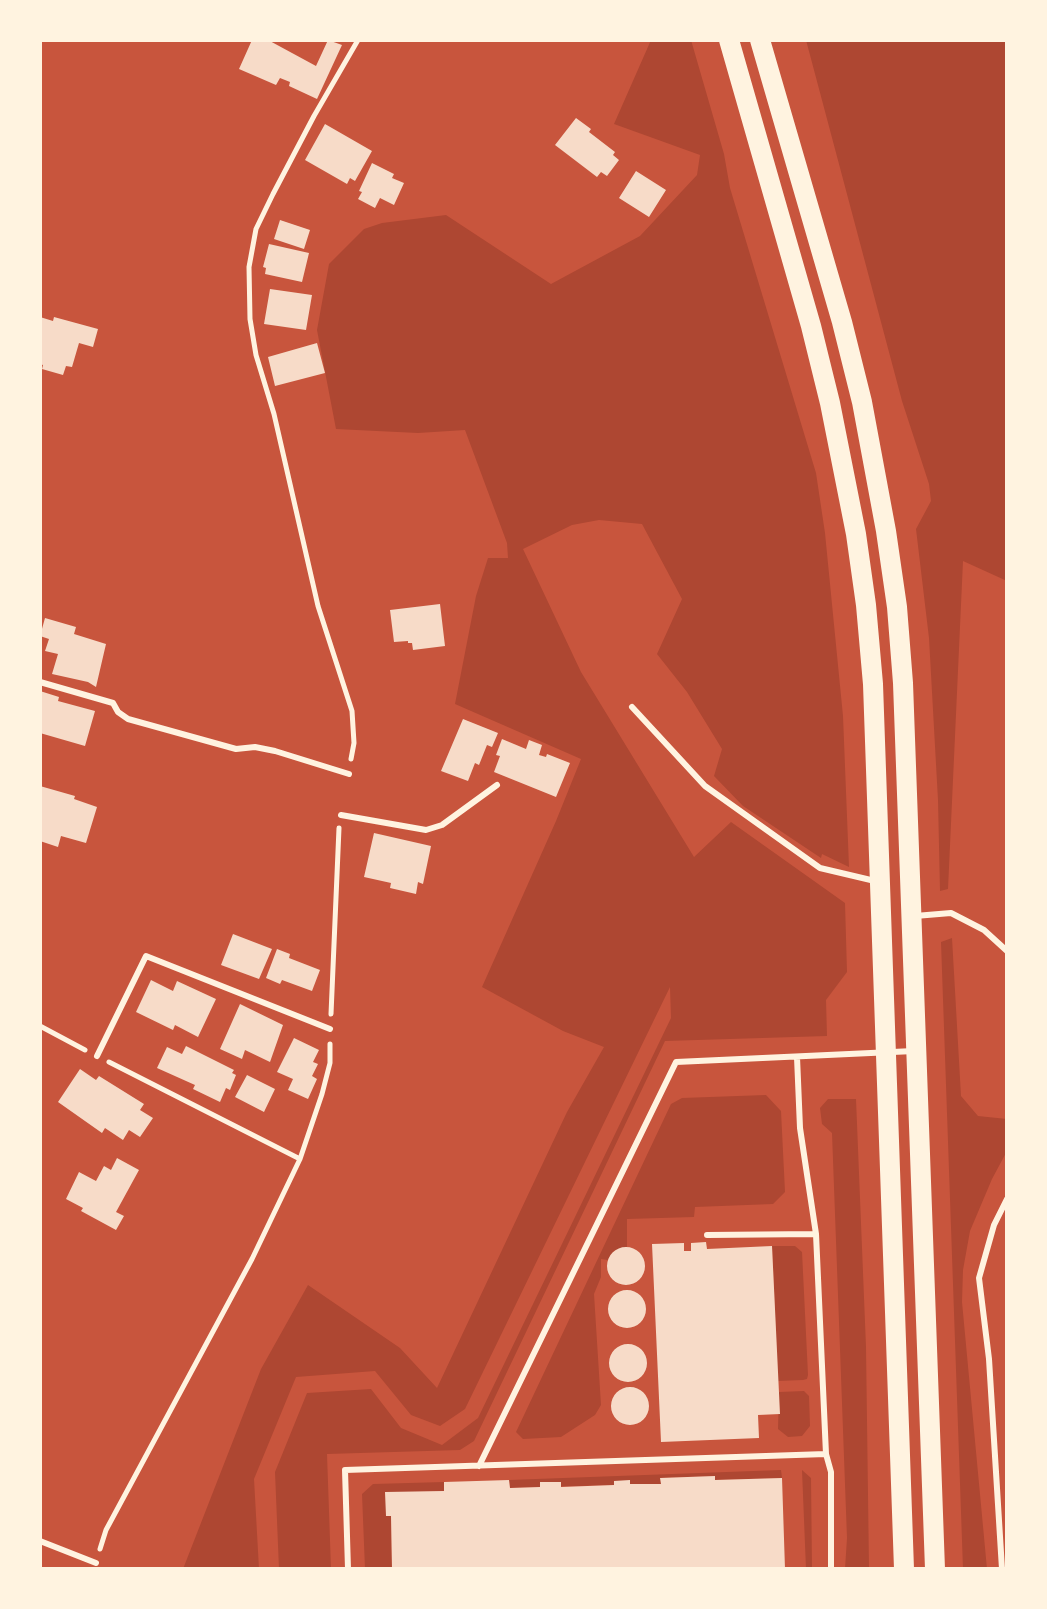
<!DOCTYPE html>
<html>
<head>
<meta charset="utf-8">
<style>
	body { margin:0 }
	#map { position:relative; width:1047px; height:1609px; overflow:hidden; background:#c8553d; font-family:"Work Sans",sans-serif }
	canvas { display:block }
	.frame { position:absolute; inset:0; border:42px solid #fff3e0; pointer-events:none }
</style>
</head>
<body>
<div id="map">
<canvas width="1047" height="1609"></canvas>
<div class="frame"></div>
</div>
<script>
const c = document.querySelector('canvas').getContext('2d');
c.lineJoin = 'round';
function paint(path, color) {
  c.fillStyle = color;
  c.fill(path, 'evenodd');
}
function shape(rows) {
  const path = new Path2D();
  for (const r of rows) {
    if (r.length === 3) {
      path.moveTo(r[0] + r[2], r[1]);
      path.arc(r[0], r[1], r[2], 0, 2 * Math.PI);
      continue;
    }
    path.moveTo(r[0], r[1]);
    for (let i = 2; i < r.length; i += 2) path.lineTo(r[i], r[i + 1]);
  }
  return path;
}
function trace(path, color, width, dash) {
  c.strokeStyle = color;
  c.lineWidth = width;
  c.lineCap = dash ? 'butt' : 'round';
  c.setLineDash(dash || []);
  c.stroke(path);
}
paint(shape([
	[651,40,691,40,724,154,730,188,816,473,825,533,843,716,849,867,822,854,821,858,743,806,714,776,722,749,687,692,657,654,682,599,642,524,599,520,572,525,523,549,581,672,694,857,731,822,845,903,847,972,826,1000,827,1036,665,1041,474,1441,460,1450,327,1454,331,1569,279,1569,275,1472,307,1393,371,1389,401,1428,442,1445,478,1418,671,1018,670,987,465,1409,440,1426,411,1415,375,1371,296,1377,254,1479,259,1569,183,1569,261,1369,308,1285,400,1348,437,1388,567,1112,604,1047,563,1031,482,987,556,821,581,759,455,704,476,596,488,558,508,558,507,543,465,430,418,433,336,429,317,330,329,264,364,229,382,223,446,215,551,284,640,236,697,175,700,155,614,124],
	[806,40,1007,40,1007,581,963,561,948,889,940,891,938,800,929,638,916,529,931,501,929,484,902,401],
	[952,938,961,1096,978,1116,1007,1119,1007,1151,992,1179,970,1231,963,1270,962,1302,987,1569,963,1569,941,942],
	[766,1095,781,1111,785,1192,773,1204,695,1207,694,1217,627,1219,627,1247,614,1251,608,1260,601,1259,601,1277,594,1294,601,1405,595,1415,561,1437,523,1439,516,1432,671,1104,682,1098],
	[828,1099,856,1099,866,1347,869,1569,845,1569,847,1538,832,1133,822,1124,820,1108],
	[772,1246,795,1246,802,1252,808,1375,807,1379,803,1380,778,1381],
	[804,1391,809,1396,810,1426,802,1436,788,1437,778,1429,779,1392],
	[781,1470,782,1478,715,1480,715,1476,661,1478,661,1484,630,1484,630,1480,614,1485,510,1488,509,1480],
	[802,1470,811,1478,812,1569,806,1569],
	[444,1482,444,1491,386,1493,387,1516,391,1516,392,1569,365,1569,362,1494,373,1484]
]), '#ae4732');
paint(shape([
	[252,40,268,40,316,66,328,40,342,45,317,99,289,86,290,82,280,78,276,85,239,69],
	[576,118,591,129,589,132,615,152,613,155,619,160,607,176,601,172,597,177,555,145],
	[325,124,372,151,355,181,350,178,347,184,305,160],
	[372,163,394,174,392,178,404,183,394,205,380,198,375,208,358,199,362,192,359,191],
	[636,171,666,190,649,217,619,198],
	[280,220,310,230,304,249,274,239],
	[269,244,309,253,302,282,265,274,266,268,263,267],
	[270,289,312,295,306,330,264,324],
	[40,317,53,321,54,317,98,329,93,347,79,343,72,367,66,366,63,375,42,369,43,365,40,364],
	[317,343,325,373,275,386,268,357],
	[440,604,445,646,413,650,412,643,408,643,408,641,394,642,390,610],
	[45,618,76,627,74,634,106,644,96,687,88,682,52,674,58,654,45,651,49,639,40,636],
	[40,691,59,697,58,701,95,711,85,746,40,733],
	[463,719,498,733,492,747,487,745,479,765,475,763,468,781,441,771],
	[502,739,526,749,529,740,542,745,539,755,546,757,547,754,570,763,556,797,494,772,500,756,496,755],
	[40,786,75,796,74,799,97,807,86,843,61,836,58,847,40,841],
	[374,833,431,846,423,884,418,882,416,894,390,888,391,883,364,877],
	[233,934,272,949,259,979,221,965],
	[277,949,290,954,289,958,320,970,312,991,282,980,280,984,266,978],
	[151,980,173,991,177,981,216,999,198,1037,175,1025,173,1030,136,1012],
	[240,1004,283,1025,270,1062,245,1050,242,1059,220,1049],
	[294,1038,319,1050,313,1062,318,1064,312,1076,317,1079,308,1099,288,1090,293,1079,277,1072],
	[186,1046,234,1070,232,1073,236,1075,230,1090,226,1088,220,1102,193,1089,195,1085,157,1068,167,1047,182,1054],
	[80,1069,96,1080,99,1076,144,1104,140,1110,153,1118,140,1137,129,1130,123,1140,105,1128,102,1133,58,1102],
	[247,1075,275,1089,264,1112,235,1097],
	[117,1158,139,1170,116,1212,124,1216,116,1230,81,1211,83,1208,66,1199,79,1172,96,1181,104,1166,111,1170],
	[706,1242,707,1249,772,1246,780,1414,758,1415,759,1438,661,1442,652,1244,684,1243,684,1251,691,1251,691,1243],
	[626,1266,19],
	[627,1309,19],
	[628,1363,19],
	[630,1406,19],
	[715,1476,715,1480,782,1478,785,1569,392,1569,391,1516,386,1516,385,1492,444,1491,444,1482,509,1480,510,1488,540,1487,540,1482,561,1482,561,1487,614,1485,614,1481,630,1480,630,1484,661,1484,660,1478]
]), '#f7dbc8');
trace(shape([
	[351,759,354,743,352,711,318,606,274,414,256,355,250,319,249,267,256,229,273,194,314,116,358,40],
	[331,1014,339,828],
	[40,1026,85,1050],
	[109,1062,300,1159],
	[100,1549,106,1530,252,1259,300,1159,322,1094,330,1063,330,1044]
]), '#fff3e0', 5);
trace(shape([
	[40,682,113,703,118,712,128,719,236,749,255,747,275,751,349,774],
	[632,707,705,786,820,868,875,881],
	[341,815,426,830,442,825,497,785],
	[915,916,951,913,984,930,1007,951],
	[97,1056,146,956,330,1029],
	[797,1057,800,1128,816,1234,826,1454,831,1472,831,1569],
	[707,1235,816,1234],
	[479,1466,676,1062,914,1051],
	[40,1541,96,1563],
	[348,1569,345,1470,826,1454],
	[1002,1569,989,1359,979,1278,994,1225,1007,1199]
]), '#fff3e0', 6);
trace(shape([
	[729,40,811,326,830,403,856,534,866,605,873,684,904,1569],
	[760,40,842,322,862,402,886,531,897,607,903,683,935,1569]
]), '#fff3e0', 20);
</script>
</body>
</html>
